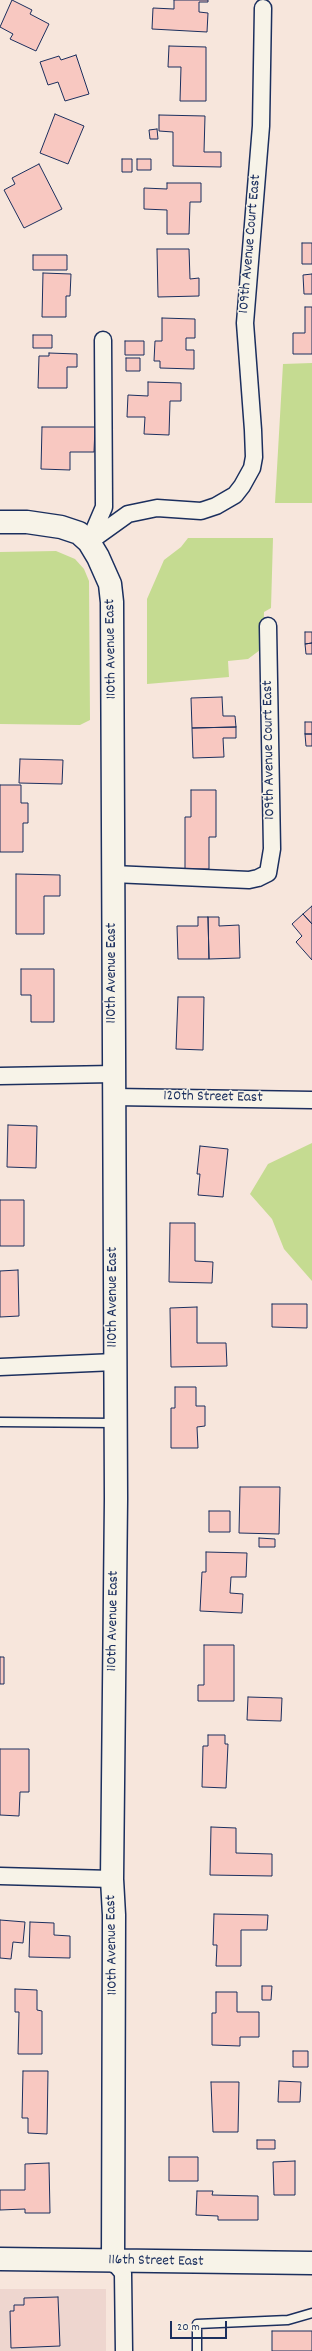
<!DOCTYPE html>
<html>
<head>
<meta charset="utf-8">
<style>
	body { margin:0 }
	#map { position:relative; width:312px; height:2351px; overflow:hidden; background:#f7e6dc; font-family:Dekko,sans-serif }
	canvas { display:block }
	.scale { position:absolute; left:170px; top:2321px; width:57px; height:18px; box-sizing:border-box; border:2px solid #1b2f5e; border-top:0; padding-left:5px; font-size:12px; line-height:14px; white-space:nowrap; color:#1b2f5e; -webkit-text-stroke:3px #f7f3e8; paint-order:stroke }
</style>
</head>
<body>
<div id="map">
<canvas width="312" height="2351"></canvas>
<div class="scale">20 m</div>
</div>
<script>
const c = document.querySelector('canvas').getContext('2d');
c.lineJoin = 'round';
function paint(path, color) {
  c.fillStyle = color;
  c.fill(path, 'evenodd');
}
function shape(rows) {
  const path = new Path2D();
  for (const r of rows) {
    path.moveTo(r[0], r[1]);
    for (let i = 2; i < r.length; i += 2) path.lineTo(r[i], r[i + 1]);
  }
  return path;
}
function trace(path, color, width, dash) {
  c.strokeStyle = color;
  c.lineWidth = width;
  c.lineCap = dash ? 'butt' : 'round';
  c.setLineDash(dash || []);
  c.stroke(path);
}
function label(font, color, halo, rows, align = 'center') {
  c.font = font + ' Dekko,sans-serif';
  c.lineWidth = 3;
  c.setLineDash([]);
  c.textBaseline = 'middle';
  c.strokeStyle = halo;
  c.fillStyle = color;
  for (const [text, x, y, turn = 0] of rows) {
    c.save();
    c.translate(x, y);
    c.rotate((+turn || 0) * Math.PI / 180);
    c.textAlign = isNaN(turn) ? turn : align;
    if (halo) c.strokeText(text, 0, 0);
    c.fillText(text, 0, 0);
    c.restore();
  }
}
paint(shape([
	[0,2289,106,2289,106,2351,0,2351]
]), '#eed6cf');
paint(shape([
	[312,363,312,503,275,503,283,364],
	[188,538,273,538,271,608,264,612,263,643,260,650,248,659,228,661,229,677,147,684,147,599,164,560,181,547],
	[56,551,75,559,84,569,89,581,90,720,80,725,0,724,0,552],
	[312,1143,312,1281,284,1249,272,1219,250,1194,268,1164]
]), '#c5db91');
const building = shape([
	[12,0,32,10,30,14,49,24,36,51,10,39,13,34,0,27,12,0],
	[174,0,208,0,208,2,199,2,199,12,208,13,207,32,152,29,153,8,174,9,174,0],
	[169,46,206,47,206,101,180,101,181,67,168,67,169,46],
	[76,55,89,94,65,101,58,82,48,85,40,62,59,56,61,60,76,55],
	[55,114,84,126,68,164,40,153,55,114],
	[159,115,205,116,204,152,221,152,221,167,173,166,173,132,159,131,159,115],
	[157,129,158,139,150,139,149,130,157,129],
	[122,159,132,159,132,172,122,172,122,159],
	[137,159,151,159,151,170,137,170,137,159],
	[39,164,62,209,24,228,4,190,15,184,12,178,39,164],
	[167,183,201,183,201,202,190,202,189,234,167,234,167,210,144,209,144,188,167,189,167,183],
	[302,243,312,243,312,264,302,264,302,243],
	[157,249,189,249,190,279,199,278,199,296,158,297,157,249],
	[33,255,67,255,67,270,33,270,33,255],
	[43,273,71,274,70,296,66,296,66,317,42,317,43,273],
	[312,274,312,294,304,294,303,275,312,274],
	[305,307,312,307,312,354,293,354,293,333,305,333,305,307],
	[162,318,195,319,195,338,186,338,186,350,194,350,194,369,160,368,160,361,154,361,155,341,162,341,162,318],
	[33,335,52,335,52,348,33,348,33,335],
	[125,341,144,341,144,355,125,355,125,341],
	[49,353,77,354,77,367,67,367,67,388,38,388,39,356,49,356,49,353],
	[126,358,140,358,140,371,126,371,126,358],
	[148,382,181,383,181,401,170,401,169,435,144,434,145,417,127,417,128,395,148,396,148,382],
	[42,427,95,427,94,452,70,452,70,470,41,469,42,427],
	[305,632,312,632,312,643,305,644,305,632],
	[312,643,312,654,306,654,305,644,312,643],
	[222,697,223,716,235,716,236,727,192,728,191,698,222,697],
	[305,722,312,722,312,734,305,734,305,722],
	[236,727,236,738,223,738,224,757,193,758,192,728,236,727],
	[305,734,312,734,312,746,306,746,305,734],
	[20,759,63,760,62,784,19,783,20,759],
	[0,785,21,785,21,803,28,803,28,823,23,823,23,852,0,852,0,785],
	[191,790,216,790,216,837,209,837,209,869,185,869,185,817,191,817,191,790],
	[16,874,60,875,60,896,44,896,44,934,16,934,16,874],
	[312,906,312,924,303,914,312,906],
	[303,914,312,924,312,960,296,942,302,936,292,924,303,914],
	[198,917,208,917,209,959,178,959,177,926,198,926,198,917],
	[208,917,219,917,219,926,239,925,240,958,209,959,208,917],
	[21,969,54,969,54,1022,31,1022,31,995,21,995,21,969],
	[178,997,204,997,203,1050,176,1049,178,997],
	[8,1125,37,1126,36,1168,7,1167,8,1125],
	[200,1146,228,1149,223,1197,198,1195,200,1174,197,1174,200,1146],
	[0,1200,24,1200,24,1246,0,1246,0,1200],
	[170,1223,195,1223,195,1261,213,1262,212,1283,169,1282,170,1223],
	[18,1270,19,1316,0,1317,0,1271,18,1270],
	[272,1304,307,1304,307,1328,272,1327,272,1304],
	[197,1307,197,1343,226,1343,227,1366,171,1367,170,1308,197,1307],
	[175,1387,196,1387,196,1406,205,1406,205,1426,197,1427,198,1448,171,1448,171,1408,175,1408,175,1387],
	[240,1487,280,1487,279,1534,239,1533,240,1487],
	[209,1511,230,1511,230,1532,209,1532,209,1511],
	[259,1538,275,1539,275,1547,259,1547,259,1538],
	[206,1552,247,1553,246,1577,231,1577,230,1593,243,1594,242,1613,200,1611,202,1572,206,1572,206,1552],
	[204,1645,234,1645,234,1701,198,1701,198,1685,204,1685,204,1645],
	[0,1657,4,1657,4,1684,0,1684,0,1657],
	[248,1697,282,1698,281,1721,247,1720,248,1697],
	[208,1735,225,1735,225,1744,228,1744,226,1788,202,1787,203,1746,208,1746,208,1735],
	[0,1749,29,1749,29,1792,20,1792,19,1816,0,1815,0,1749],
	[211,1827,236,1828,236,1853,272,1854,272,1876,210,1875,211,1827],
	[214,1914,268,1915,267,1930,241,1930,241,1966,216,1966,217,1945,213,1945,214,1914],
	[0,1920,25,1922,23,1943,13,1942,11,1959,0,1958,0,1920],
	[30,1922,54,1923,54,1935,70,1936,70,1958,29,1957,30,1922],
	[262,1986,272,1986,271,2000,262,2000,262,1986],
	[15,1989,37,1990,37,2010,42,2011,42,2054,18,2054,19,2012,15,2012,15,1989],
	[216,1992,237,1992,237,2012,259,2012,259,2037,240,2037,240,2046,212,2045,212,2013,216,2013,216,1992],
	[293,2051,308,2051,308,2067,293,2067,293,2051],
	[23,2071,48,2071,47,2134,28,2133,28,2118,22,2118,23,2071],
	[279,2081,301,2082,300,2102,278,2102,279,2081],
	[211,2082,239,2082,238,2132,213,2132,211,2082],
	[257,2140,275,2140,275,2149,257,2149,257,2140],
	[169,2157,198,2157,198,2181,169,2181,169,2157],
	[295,2161,295,2195,274,2195,273,2162,295,2161],
	[49,2163,50,2213,25,2213,25,2209,0,2210,0,2190,25,2190,25,2164,49,2163],
	[197,2191,213,2191,212,2195,258,2196,258,2220,218,2220,218,2216,196,2215,197,2191],
	[58,2297,60,2346,11,2348,10,2311,14,2311,14,2305,24,2305,24,2298,58,2297],
	[272,2331,312,2331,312,2351,272,2351,272,2331]
]);
paint(building, '#f8c8c1');
trace(building, '#1b2f5e', 1);
const lane = shape([
	[0,1422,114,1423],
	[197,2351,197,2324,288,2320,312,2313]
]);
const street = shape([
	[89,542,128,514,157,508,201,511,216,506,235,495,242,486,252,468,254,457,253,430,245,323,261,126,263,8],
	[89,542,104,507,103,340],
	[113,874,249,880,258,878,268,873,272,849,268,626],
	[0,1076,114,1074],
	[114,1097,312,1100],
	[0,1367,115,1362],
	[0,1876,112,1879],
	[113,2261,123,2273,124,2351]
]);
const secondary = shape([
	[0,522,27,522,61,527,79,533,89,542,98,557,110,584,112,602,116,1499,112,1879,114,1915,113,2261],
	[0,2259,312,2263]
]);
trace(lane, '#1b2f5e', 11);
trace(street, '#1b2f5e', 19);
trace(secondary, '#1b2f5e', 25);
trace(lane, '#f7f3e8', 8);
trace(street, '#f7f3e8', 16);
trace(secondary, '#f7f3e8', 22);
label('15px', '#1b2f5e', '#f7f3e8', [
	["109th Avenue Court East",251,244,-85],
	["110th Avenue East",112,649,-91],
	["109th Avenue Court East",270,750,-91],
	["110th Avenue East",113,973,-90],
	["120th Street East",213,1098,1],
	["110th Avenue East",114,1297,-90],
	["110th Avenue East",114,1621,-89],
	["110th Avenue East",113,1945,-91],
	["116th Street East",156,2262,1]
]);
</script>
</body>
</html>
